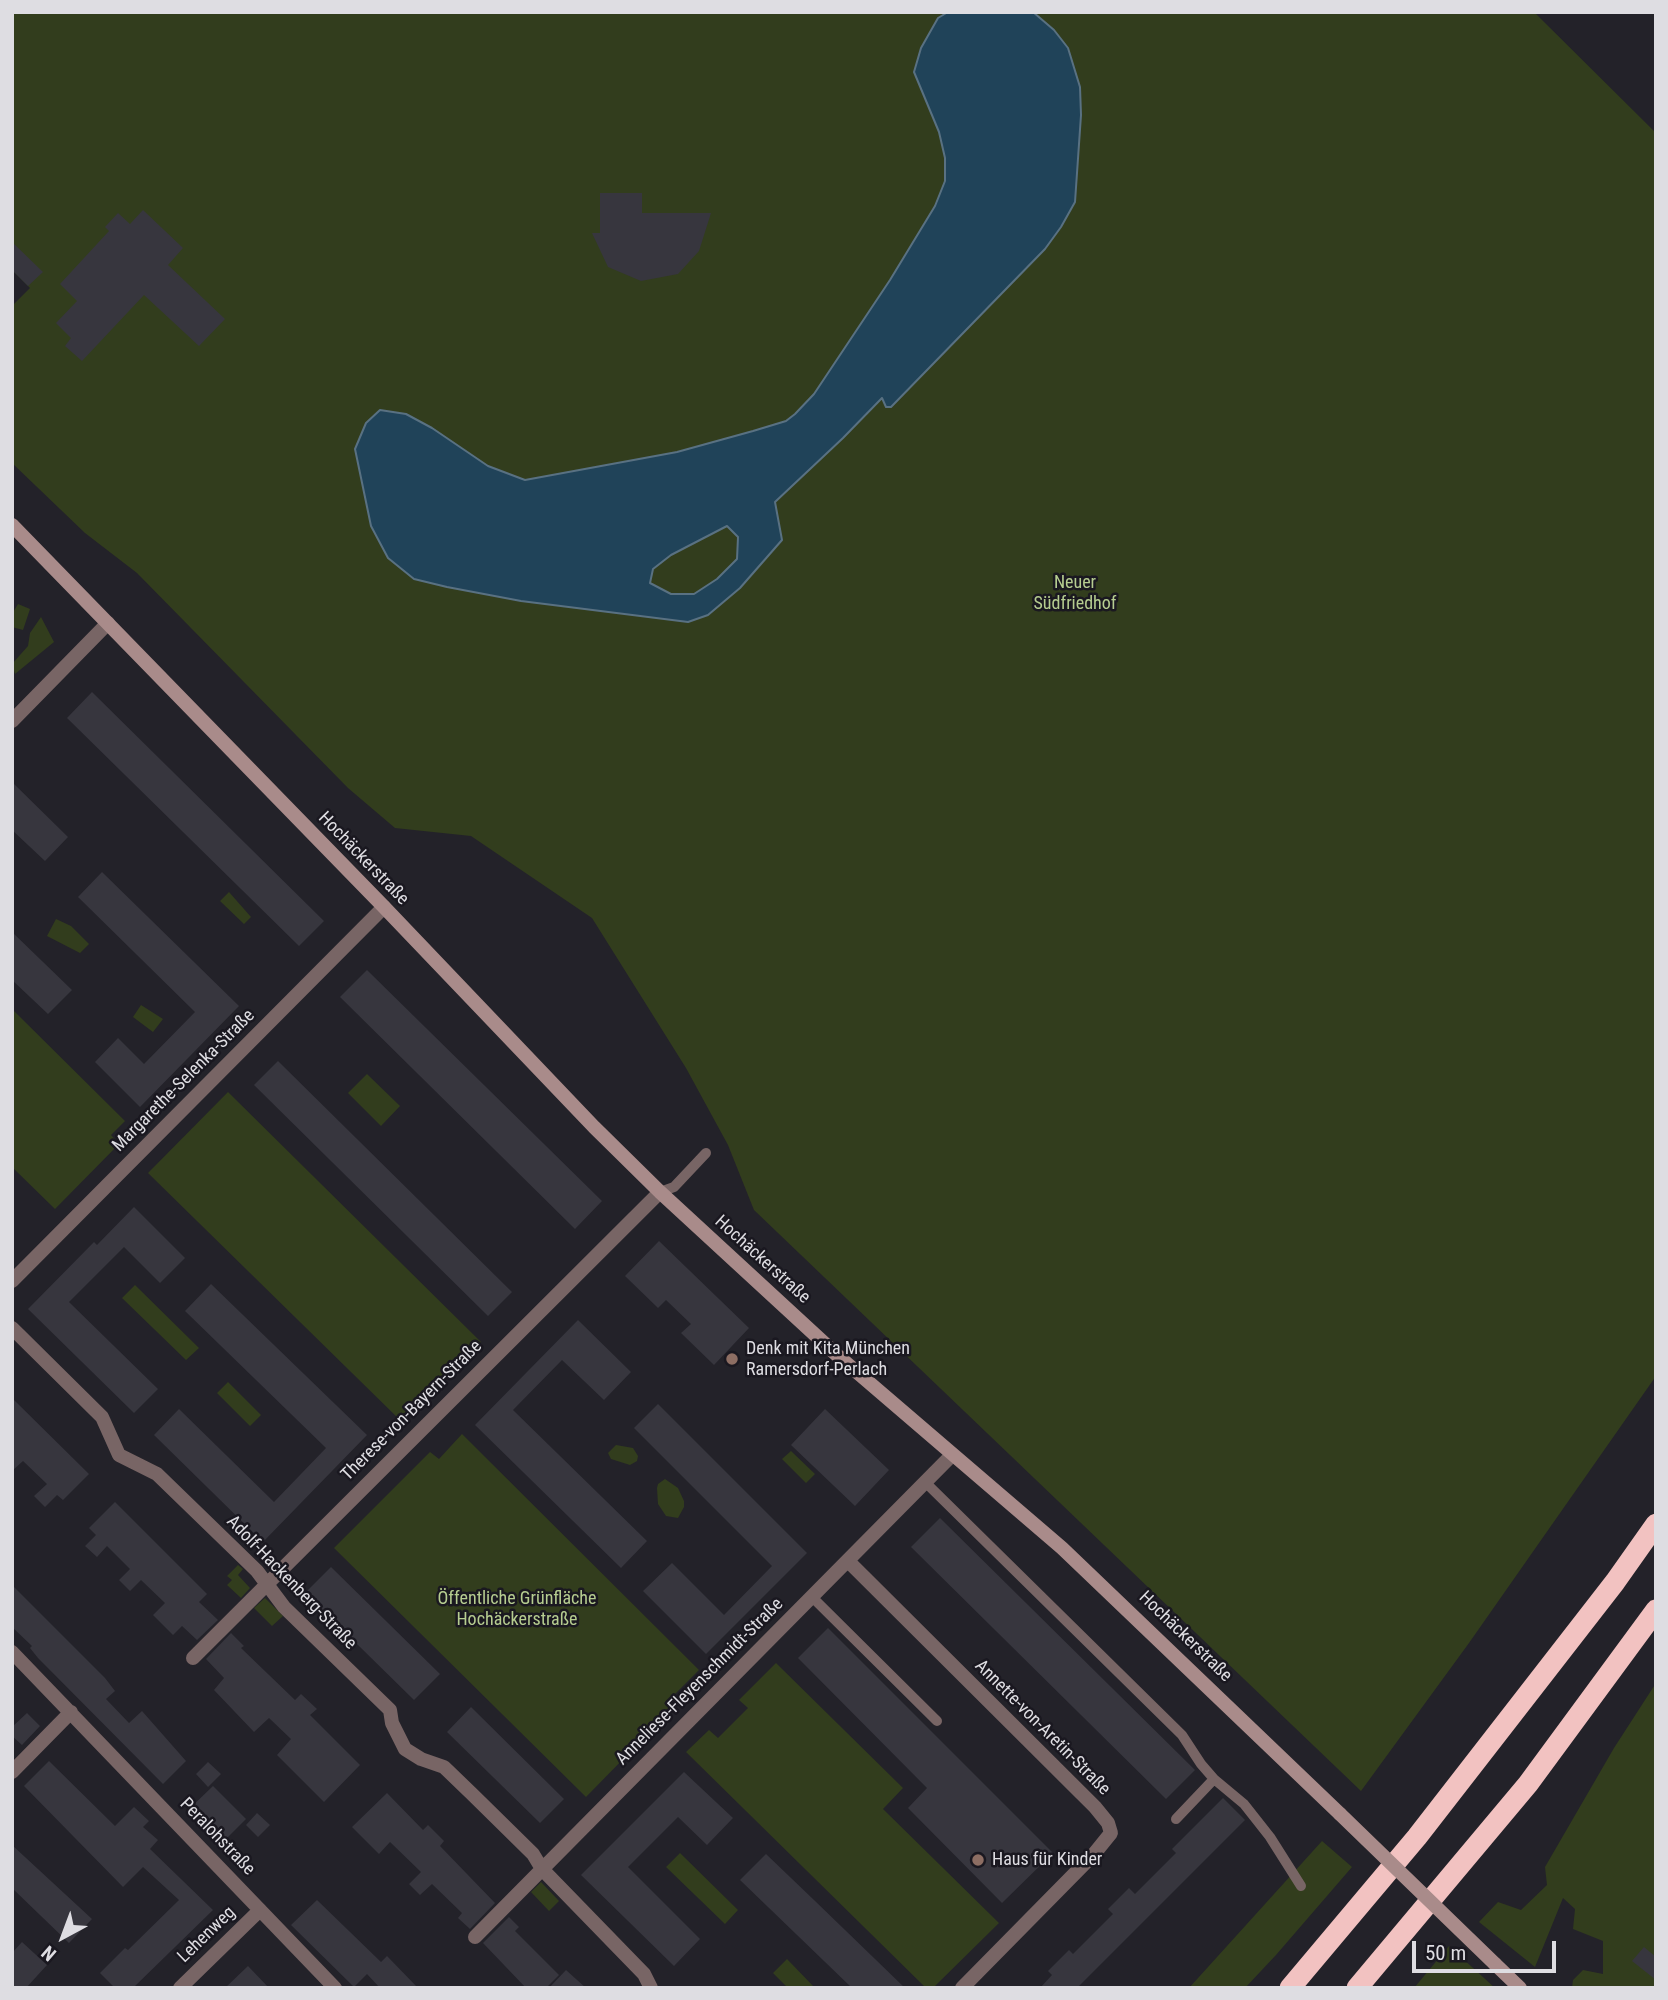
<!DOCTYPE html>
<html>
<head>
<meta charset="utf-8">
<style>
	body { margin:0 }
	#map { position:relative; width:1668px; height:2000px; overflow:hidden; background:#232229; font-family:"Roboto Condensed",sans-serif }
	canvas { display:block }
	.frame { position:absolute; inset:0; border:14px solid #dedde2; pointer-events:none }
	.north { position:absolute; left:28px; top:1902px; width:70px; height:70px; -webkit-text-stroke:5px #1a1820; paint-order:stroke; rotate:221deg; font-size:19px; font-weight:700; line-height:28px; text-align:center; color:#dedde2 }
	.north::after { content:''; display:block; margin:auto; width:24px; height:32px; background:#dedde2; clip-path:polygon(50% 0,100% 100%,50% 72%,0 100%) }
	.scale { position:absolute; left:1412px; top:1941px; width:144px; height:32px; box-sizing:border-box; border:4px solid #dedde2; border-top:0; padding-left:9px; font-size:21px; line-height:24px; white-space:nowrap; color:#dedde2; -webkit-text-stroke:5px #1a1820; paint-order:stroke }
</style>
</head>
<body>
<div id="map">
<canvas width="1668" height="2000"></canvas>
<div class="frame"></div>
<div class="north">N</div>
<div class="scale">50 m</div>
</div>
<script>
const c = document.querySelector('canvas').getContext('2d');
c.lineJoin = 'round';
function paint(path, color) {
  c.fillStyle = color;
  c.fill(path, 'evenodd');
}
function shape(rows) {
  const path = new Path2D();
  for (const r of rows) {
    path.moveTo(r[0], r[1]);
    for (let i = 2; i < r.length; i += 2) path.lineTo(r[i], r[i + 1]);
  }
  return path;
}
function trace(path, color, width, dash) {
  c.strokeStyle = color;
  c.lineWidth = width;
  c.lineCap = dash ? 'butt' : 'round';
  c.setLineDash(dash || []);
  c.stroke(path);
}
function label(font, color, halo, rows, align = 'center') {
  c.font = font + ' "Roboto Condensed",sans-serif';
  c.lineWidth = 5;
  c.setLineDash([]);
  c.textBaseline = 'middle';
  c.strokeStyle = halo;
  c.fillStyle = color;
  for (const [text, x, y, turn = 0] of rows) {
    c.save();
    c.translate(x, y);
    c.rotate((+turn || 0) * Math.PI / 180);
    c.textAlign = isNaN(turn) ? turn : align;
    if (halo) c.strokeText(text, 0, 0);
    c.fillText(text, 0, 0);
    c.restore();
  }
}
paint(shape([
	[12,12,1534,12,1656,133,1656,1376,1469,1643,1361,1791,754,1210,728,1145,686,1068,592,918,471,836,395,828,348,788,137,573,85,533,12,463,12,306,30,288,12,270],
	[18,604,30,609,23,630,12,627,12,614],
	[41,617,54,642,15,674,12,664,28,646,30,633],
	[229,892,251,917,244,924,220,901],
	[56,919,71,926,89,944,80,953,47,936],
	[141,1005,163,1019,153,1032,133,1017],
	[12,1009,125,1121,111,1135,119,1144,55,1209,12,1167],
	[367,1074,400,1106,381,1126,348,1093],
	[228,1092,481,1342,402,1422,148,1173],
	[135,1285,199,1348,186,1360,122,1298],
	[228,1382,261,1415,250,1426,217,1393],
	[462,1434,699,1670,674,1695,680,1701,586,1797,334,1548,430,1452,439,1459],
	[616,1445,633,1448,638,1456,637,1461,630,1465,611,1459,608,1453],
	[791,1451,815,1474,806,1483,782,1459],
	[665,1479,678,1488,684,1501,684,1507,678,1518,666,1516,658,1504,657,1488,658,1484],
	[238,1565,243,1569,238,1575,250,1588,241,1598,227,1585,232,1580,227,1576],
	[265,1598,283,1616,272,1626,254,1608],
	[776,1663,903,1788,883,1809,999,1923,933,1988,926,1988,686,1752,709,1730,718,1738,748,1708,739,1700],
	[1656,1683,1656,1988,1572,1988,1573,1980,1583,1970,1603,1974,1603,1941,1573,1929,1575,1909,1563,1898,1535,1967,1479,1922,1498,1902,1521,1910,1547,1885,1545,1867,1614,1748],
	[1322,1841,1352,1867,1276,1955,1245,1988,1189,1988],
	[680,1853,738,1910,725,1924,666,1867],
	[541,1882,559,1901,549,1911,531,1892],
	[1449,1946,1461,1957,1495,1988,1414,1988],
	[787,1959,815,1988,788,1988,773,1973]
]), '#323d1d');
const water = shape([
	[948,12,1033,12,1054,30,1068,48,1080,87,1081,115,1075,202,1061,227,1045,249,891,407,886,407,882,398,843,438,775,502,782,540,740,588,708,615,688,622,521,601,447,587,414,579,388,558,371,526,355,449,366,423,380,410,406,414,432,428,488,466,525,480,677,452,753,431,786,421,795,414,814,394,890,280,935,206,945,181,945,158,939,132,914,72,921,48,938,18,948,12],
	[727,526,738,537,737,559,717,579,694,594,671,594,650,583,653,569,671,555,727,526]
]);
paint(water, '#204359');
trace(water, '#597182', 2);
paint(shape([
	[600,193,642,193,642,213,711,213,699,251,678,274,641,281,608,267,592,233,600,233],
	[143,210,183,248,168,265,225,319,199,346,144,295,82,361,65,346,71,338,56,323,77,301,60,284,109,231,105,227,118,213,130,224],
	[12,242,43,272,28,286,12,270],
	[92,692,324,921,299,946,67,718],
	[12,782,68,837,45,861,12,830],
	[102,872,239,1006,140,1107,95,1062,118,1038,144,1064,195,1012,78,897],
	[12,932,72,990,48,1014,12,980],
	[367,970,602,1201,575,1229,340,997],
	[278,1061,512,1292,488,1316,254,1085],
	[134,1207,185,1258,160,1283,124,1247,69,1302,158,1389,134,1413,28,1309,94,1242,97,1245],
	[659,1241,749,1328,714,1365,681,1333,691,1324,666,1300,658,1308,625,1276],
	[211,1284,367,1435,263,1542,154,1435,179,1409,274,1502,326,1448,185,1311],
	[578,1320,631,1372,604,1400,562,1360,513,1410,647,1541,621,1568,475,1425],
	[12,1398,89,1474,63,1500,57,1495,45,1507,34,1496,47,1484,23,1461,12,1471],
	[658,1404,807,1553,706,1654,643,1591,672,1563,724,1615,772,1566,634,1428],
	[825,1409,889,1470,855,1506,791,1445],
	[115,1502,207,1594,199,1602,218,1620,197,1640,182,1626,173,1635,153,1615,165,1603,141,1580,130,1591,119,1580,130,1569,107,1546,97,1557,85,1546,96,1535,89,1528],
	[940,1518,1195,1770,1166,1799,911,1547],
	[331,1567,440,1674,414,1700,305,1593],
	[12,1585,105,1678,115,1691,106,1699,129,1723,142,1711,186,1761,163,1784,38,1658,30,1648,32,1646,12,1627],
	[828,1628,1053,1853,1002,1903,908,1808,927,1788,798,1658],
	[231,1633,244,1646,241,1648,295,1700,301,1694,317,1709,310,1715,360,1765,324,1802,277,1755,291,1739,269,1718,254,1732,214,1690,224,1678,206,1659],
	[471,1707,564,1799,540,1823,447,1732],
	[27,1713,40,1726,22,1745,12,1736,12,1727],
	[49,1761,115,1826,134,1807,149,1821,143,1827,158,1840,150,1849,213,1910,133,1988,115,1988,100,1973,125,1948,128,1950,179,1900,143,1867,123,1887,24,1786],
	[208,1762,221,1774,208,1787,196,1774],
	[684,1772,733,1818,707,1845,678,1817,628,1867,700,1939,674,1966,581,1875],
	[213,1786,246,1819,219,1846,186,1812],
	[387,1793,423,1830,428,1825,444,1841,440,1846,495,1903,470,1929,458,1918,462,1913,432,1884,420,1895,409,1884,421,1872,390,1842,379,1854,352,1827],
	[1223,1798,1245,1820,1077,1988,1040,1988,1052,1975,1048,1971,1069,1950,1073,1954,1113,1914,1108,1909,1129,1888,1135,1894,1176,1853,1172,1849],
	[257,1813,270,1825,258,1837,246,1825],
	[12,1845,92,1919,69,1943,12,1888],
	[766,1854,814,1900,905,1988,852,1988,740,1880],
	[317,1900,381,1962,387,1956,418,1988,380,1988,367,1974,354,1987,291,1925],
	[509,1917,519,1927,515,1931,559,1975,546,1988,526,1988,483,1943],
	[22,1942,47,1965,26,1988,12,1988,12,1953],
	[1644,1947,1656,1957,1656,1980,1632,1961],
	[248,1966,269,1988,225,1988],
	[566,1970,586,1988,549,1988]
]), '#37363e');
trace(shape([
	[660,1192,674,1187,706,1153],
	[926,1483,1182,1735,1201,1764,1214,1779,1176,1819],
	[812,1597,937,1721],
	[1214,1779,1244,1804,1270,1837,1301,1886]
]), '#786565', 10);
trace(shape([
	[12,721,108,623],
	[12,1281,384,907],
	[12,1328,102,1417,119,1455,157,1474,257,1571,284,1607,390,1710,392,1723,405,1749,421,1759,444,1767,472,1794,533,1854,542,1869,644,1974,651,1988],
	[848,1561,1095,1807,1108,1823,1111,1833,1094,1854,962,1988],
	[12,1652,335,1988],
	[193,1658,660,1192],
	[12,1772,71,1712],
	[475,1937,952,1455],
	[180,1988,260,1910]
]), '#786565', 14);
trace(shape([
	[12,525,384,907,594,1127,660,1192,837,1355,1062,1548,1340,1814],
	[1495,1964,1520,1988]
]), '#a98b8a', 14);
trace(shape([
	[1290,1988,1417,1837,1615,1582,1656,1524],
	[1357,1988,1528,1784,1656,1610]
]), '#f2c2c1', 21);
trace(shape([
	[1340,1814,1495,1964]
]), '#a98b8a', 14);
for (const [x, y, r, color] of [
	[732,1359,7,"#8d6e63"],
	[978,1860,7,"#8d6e63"]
]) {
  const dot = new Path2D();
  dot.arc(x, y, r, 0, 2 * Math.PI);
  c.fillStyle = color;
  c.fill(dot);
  trace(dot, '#1a1820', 2.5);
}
label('18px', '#b6cd90', '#1a1820', [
	["Neuer",1075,583],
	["Südfriedhof",1075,604],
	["Öffentliche Grünfläche",517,1599],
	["Hochäckerstraße",517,1620]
]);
label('18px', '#dedde2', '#1a1820', [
	["Hochäckerstraße",363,859,46],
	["Margarethe-Selenka-Straße",184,1081,-45],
	["Hochäckerstraße",762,1260,42],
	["Therese-von-Bayern-Straße",412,1411,-45],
	["Adolf-Hackenberg-Straße",291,1583,46],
	["Hochäckerstraße",1185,1637,44],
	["Anneliese-Fleyenschmidt-Straße",700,1682,-45],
	["Annette-von-Aretin-Straße",1042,1728,45],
	["Peralohstraße",217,1837,46],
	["Lehenweg",207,1935,-44]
]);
label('18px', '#dedde2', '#1a1820', [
	["Denk mit Kita München",746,1349],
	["Ramersdorf-Perlach",746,1370],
	["Haus für Kinder",992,1860]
], 'left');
</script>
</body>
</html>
